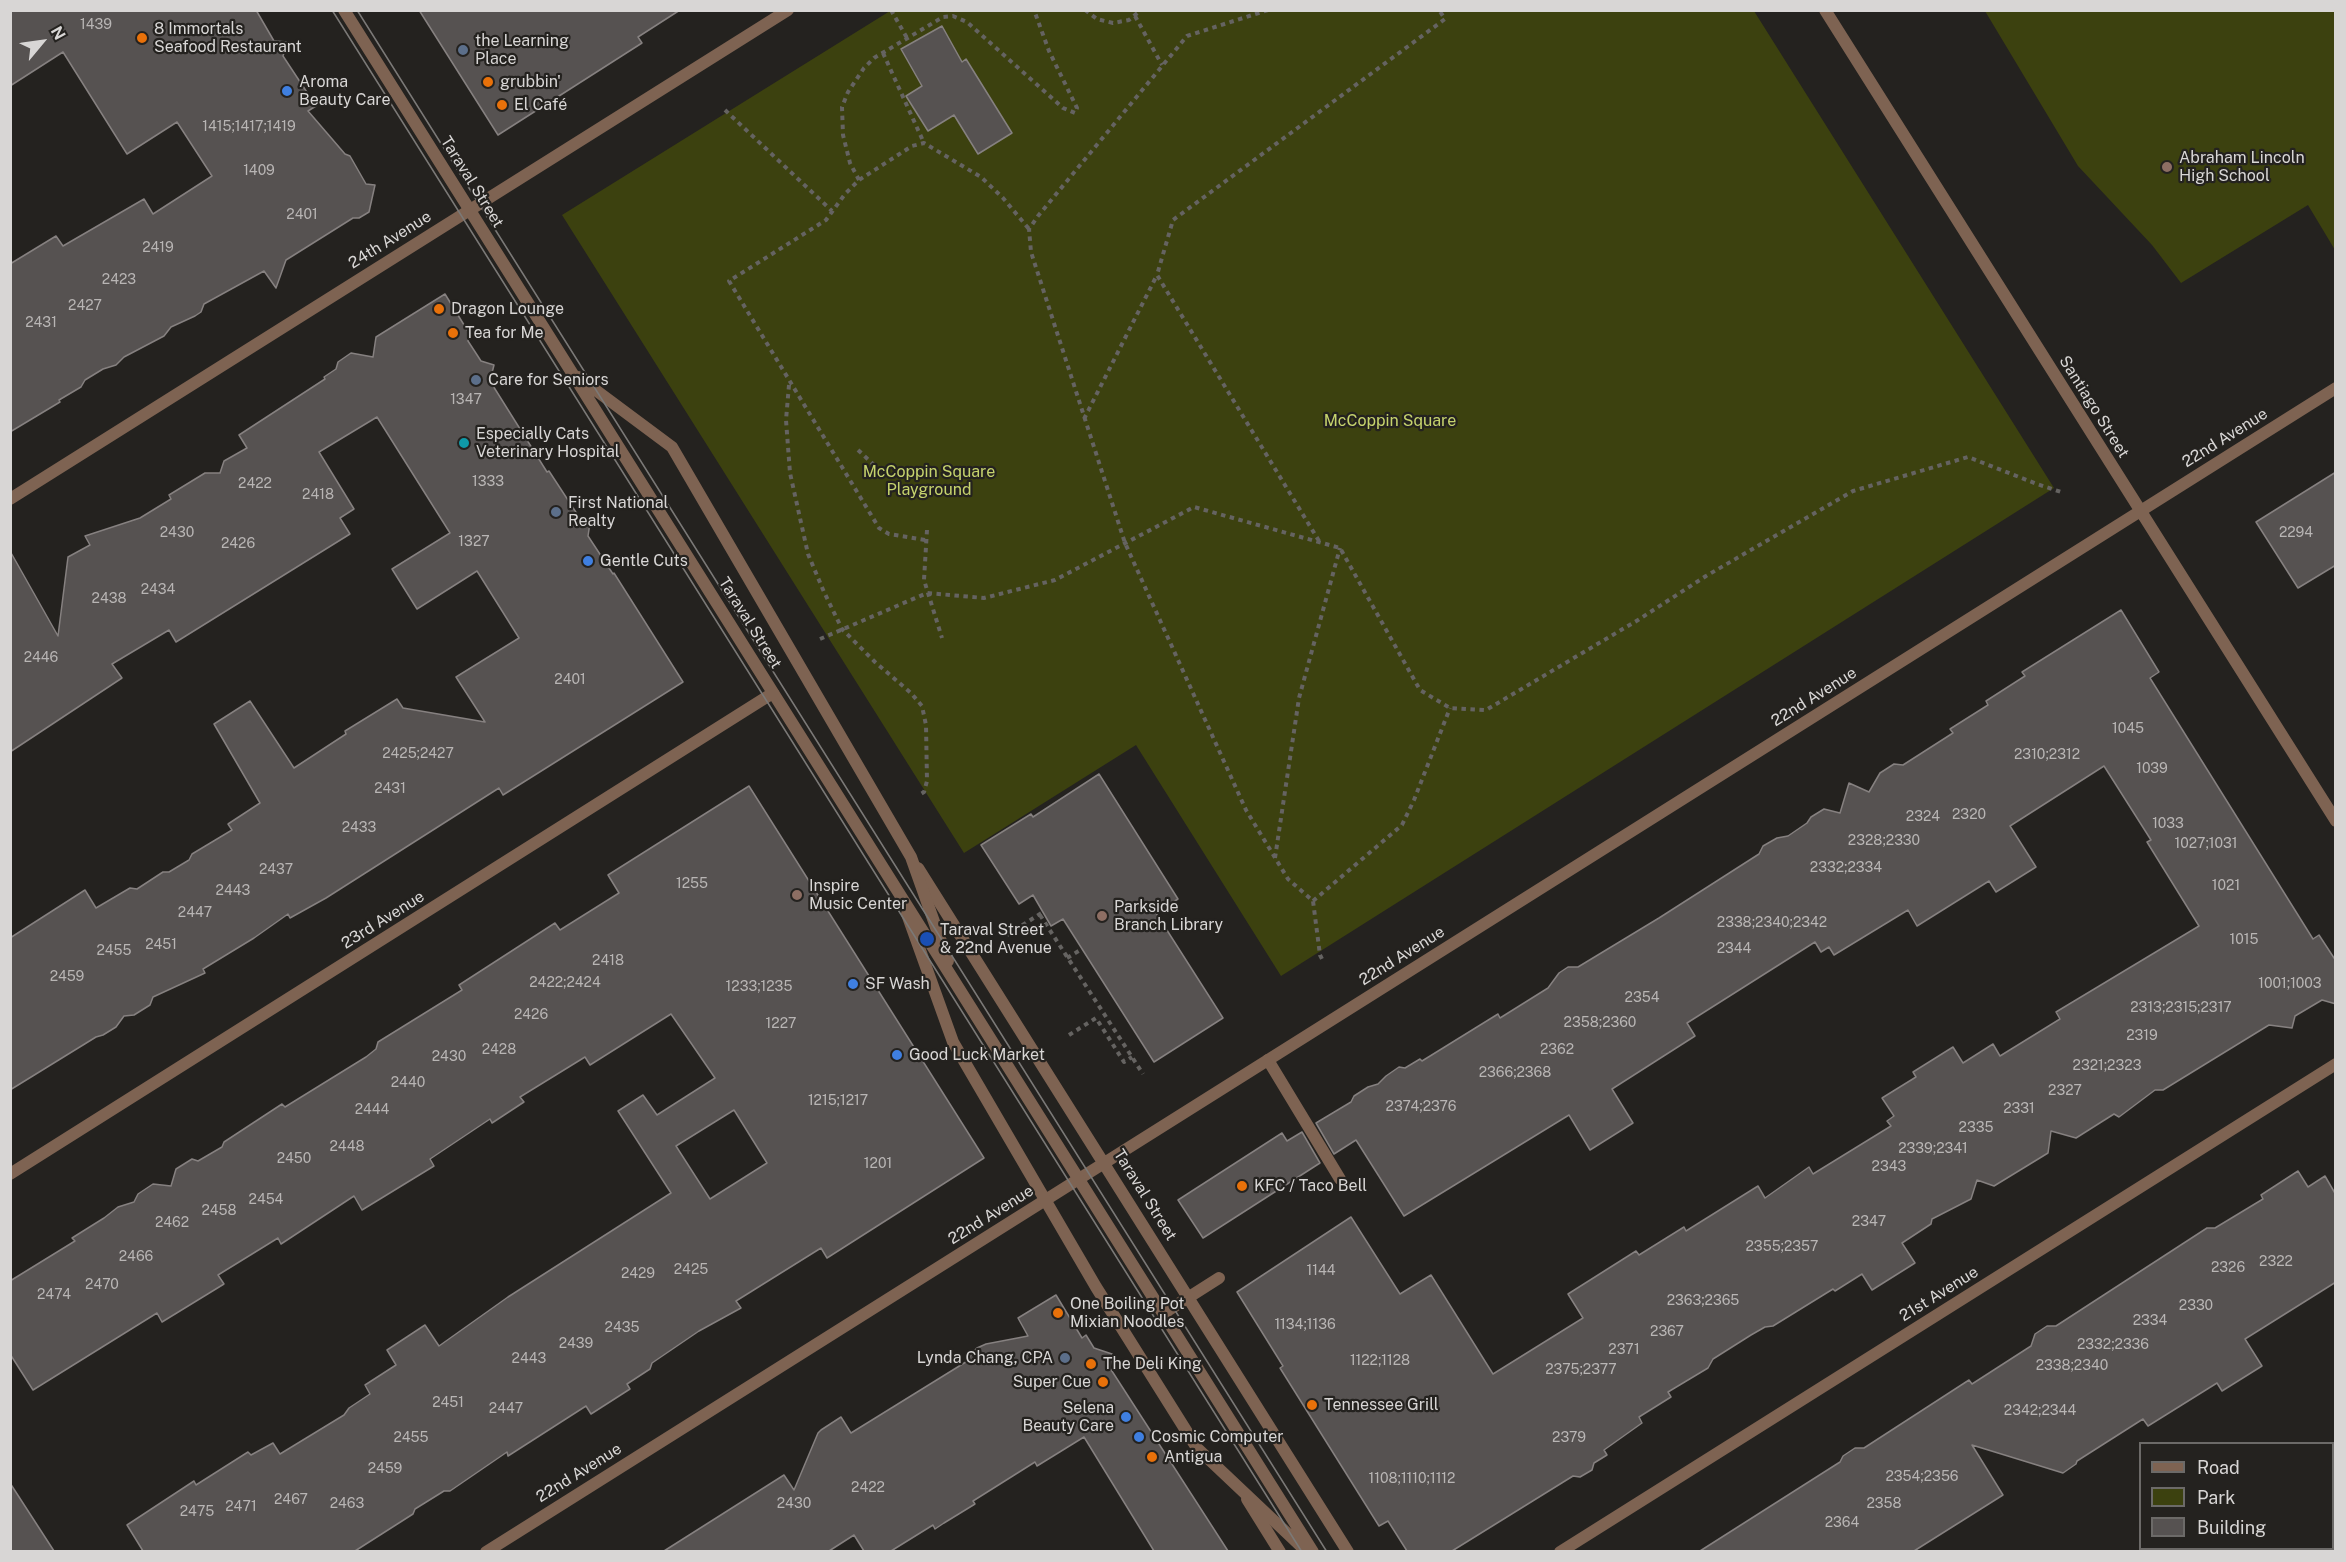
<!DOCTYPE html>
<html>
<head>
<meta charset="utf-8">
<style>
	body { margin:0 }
	#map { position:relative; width:2346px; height:1562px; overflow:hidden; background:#24221f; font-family:"Public Sans",sans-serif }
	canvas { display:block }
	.frame { position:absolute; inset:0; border:12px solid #d8d6d5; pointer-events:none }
	.legend { position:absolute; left:2139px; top:1442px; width:195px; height:108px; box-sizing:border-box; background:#24221f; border:2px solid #6c6a68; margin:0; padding:8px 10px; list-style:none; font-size:18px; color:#d8d6d5 }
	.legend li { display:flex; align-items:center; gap:12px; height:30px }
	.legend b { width:30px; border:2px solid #6c6a68 }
	.north { position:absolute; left:12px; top:12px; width:60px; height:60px; -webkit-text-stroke:4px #24221f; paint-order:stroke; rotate:61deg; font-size:16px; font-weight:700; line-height:24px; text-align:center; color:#d8d6d5 }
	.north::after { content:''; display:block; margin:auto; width:21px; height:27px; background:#d8d6d5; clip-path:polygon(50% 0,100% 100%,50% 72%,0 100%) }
</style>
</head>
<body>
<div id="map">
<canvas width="2346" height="1562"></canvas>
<div class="frame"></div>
<ul class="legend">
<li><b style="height:8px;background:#7e6352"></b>Road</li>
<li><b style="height:16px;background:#3c410f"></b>Park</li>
<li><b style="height:16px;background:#565251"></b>Building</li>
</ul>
<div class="north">N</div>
</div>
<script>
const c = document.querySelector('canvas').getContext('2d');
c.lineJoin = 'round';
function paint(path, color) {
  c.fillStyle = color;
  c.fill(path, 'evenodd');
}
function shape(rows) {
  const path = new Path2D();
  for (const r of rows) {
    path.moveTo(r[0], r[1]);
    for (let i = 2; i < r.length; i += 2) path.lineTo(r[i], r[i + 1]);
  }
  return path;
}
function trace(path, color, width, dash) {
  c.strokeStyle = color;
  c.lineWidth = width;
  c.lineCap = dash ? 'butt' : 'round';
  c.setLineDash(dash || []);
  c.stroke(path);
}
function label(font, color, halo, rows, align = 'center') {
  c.font = font + ' "Public Sans",sans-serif';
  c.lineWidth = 4.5;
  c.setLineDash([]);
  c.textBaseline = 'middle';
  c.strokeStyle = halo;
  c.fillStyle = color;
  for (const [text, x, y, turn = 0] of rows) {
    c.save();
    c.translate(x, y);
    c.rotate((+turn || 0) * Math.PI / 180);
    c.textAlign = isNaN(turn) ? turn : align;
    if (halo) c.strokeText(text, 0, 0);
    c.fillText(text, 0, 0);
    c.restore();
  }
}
paint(shape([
	[890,11,1754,11,2054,488,1281,976,1136,745,964,853,562,215],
	[1985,11,2335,11,2335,250,2308,205,2181,283,2152,245,2078,166]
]), '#3c410f');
const building = shape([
	[10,10,256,10,274,41,288,42,283,56,316,106,308,111,345,154,350,156,366,184,375,185,369,212,359,218,353,218,286,260,276,288,264,271,204,304,201,312,195,316,171,327,164,336,124,357,116,365,103,369,85,380,81,387,59,400,60,402,10,432,10,264,56,236,63,246,144,199,153,214,212,176,177,122,127,154,63,52,10,86,10,10],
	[419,10,680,10,638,37,642,43,498,135,419,10],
	[942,26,962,62,966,59,1012,133,978,154,954,115,928,131,906,96,922,86,901,49,942,26],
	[445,294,469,333,468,341,481,361,494,365,490,381,547,472,549,471,581,520,590,523,588,536,613,574,614,573,683,682,503,795,499,788,326,898,290,918,288,914,254,938,203,969,205,973,153,997,150,1005,134,1015,124,1016,116,1027,103,1035,96,1037,10,1090,10,938,85,890,96,908,130,888,137,889,163,872,169,872,189,860,192,854,232,830,228,824,260,803,214,724,250,701,294,768,346,734,345,731,397,699,403,708,485,722,456,677,519,638,477,571,417,609,392,569,450,533,377,417,319,452,354,509,340,518,350,534,176,642,169,630,112,664,122,678,10,752,10,551,58,636,68,557,90,545,85,536,140,518,171,499,169,495,205,473,220,473,224,461,247,448,239,435,325,379,324,377,336,369,338,362,351,353,373,357,376,337,445,294],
	[2336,472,2336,565,2298,588,2256,522,2336,472],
	[2121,610,2159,672,2150,678,2313,939,2319,935,2336,961,2336,1004,2322,1000,2295,1016,2292,1028,2269,1025,2163,1090,2155,1090,2119,1117,2114,1114,2076,1138,2051,1131,2048,1153,1994,1186,1977,1180,1971,1199,1932,1219,1931,1224,1902,1243,1915,1263,1872,1290,1862,1274,1835,1291,1833,1289,1773,1326,1765,1327,1751,1335,1713,1359,1708,1368,1668,1392,1671,1397,1639,1417,1642,1423,1604,1450,1607,1455,1594,1463,1592,1470,1580,1477,1573,1476,1452,1551,1407,1551,1388,1521,1379,1526,1280,1368,1283,1366,1237,1292,1351,1217,1400,1294,1431,1275,1493,1374,1583,1318,1568,1294,1636,1251,1639,1255,1684,1227,1686,1231,1758,1186,1765,1198,1809,1167,1813,1174,1891,1126,1887,1121,1894,1116,1882,1098,1916,1077,1913,1072,1953,1047,1963,1063,1993,1044,2000,1056,2060,1019,2056,1012,2199,926,2147,842,2151,840,2104,766,2010,826,2036,867,1996,892,1989,881,1917,926,1908,910,1834,955,1829,947,1821,952,1815,942,1687,1023,1695,1036,1612,1089,1633,1123,1590,1150,1569,1115,1404,1216,1356,1140,1334,1154,1316,1123,1351,1102,1354,1096,1368,1087,1378,1084,1386,1076,1399,1067,1405,1068,1420,1059,1422,1061,1498,1014,1500,1018,1548,988,1559,973,1568,967,1578,967,1659,918,1759,854,1763,846,1777,838,1788,836,1807,823,1811,817,1824,809,1840,813,1849,783,1869,792,1880,773,1894,764,1903,765,1953,733,1950,729,1988,705,1986,701,2025,676,2022,672,2121,610],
	[1099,774,1178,899,1156,913,1223,1018,1154,1062,1063,919,1051,926,1033,895,1019,904,981,845,1031,814,1033,817,1099,774],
	[749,786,984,1158,827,1258,821,1248,736,1301,741,1308,699,1331,652,1363,650,1369,627,1384,630,1389,591,1414,586,1406,508,1456,507,1452,450,1491,444,1491,415,1509,413,1514,355,1551,143,1551,127,1525,194,1481,196,1485,248,1452,251,1455,273,1443,280,1454,344,1415,349,1408,370,1394,365,1385,396,1365,387,1350,425,1325,439,1346,508,1297,671,1193,618,1111,643,1095,657,1115,715,1078,671,1014,590,1065,585,1057,520,1097,524,1102,492,1123,490,1119,430,1159,434,1166,362,1210,354,1196,281,1244,278,1238,218,1275,224,1284,162,1322,157,1313,33,1390,10,1354,10,1281,75,1241,72,1238,104,1218,118,1207,134,1202,138,1194,153,1184,171,1186,176,1169,192,1159,198,1161,222,1147,224,1142,282,1104,285,1107,366,1057,376,1049,378,1042,462,990,459,985,555,923,560,930,619,893,608,875,749,786],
	[734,1110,767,1163,710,1199,676,1146,734,1110],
	[1302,1132,1320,1163,1203,1238,1178,1200,1282,1133,1287,1141,1302,1132],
	[2298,1171,2308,1187,2325,1176,2336,1195,2336,1282,2245,1339,2262,1366,2222,1391,2217,1383,2148,1426,2143,1419,2077,1461,2076,1464,2063,1473,1972,1445,2003,1495,1914,1551,1700,1551,1840,1462,1843,1456,1855,1448,1864,1448,1969,1380,1972,1384,2031,1346,2035,1334,2047,1326,2056,1326,2207,1228,2215,1228,2263,1199,2261,1195,2298,1171],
	[1056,1295,1082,1338,1086,1335,1094,1348,1112,1354,1110,1368,1228,1551,1154,1551,1084,1437,1037,1466,1035,1462,973,1501,975,1504,944,1523,935,1529,933,1525,891,1551,864,1551,854,1535,829,1551,664,1551,784,1475,794,1490,818,1433,821,1430,841,1417,851,1433,969,1360,971,1354,977,1348,986,1344,1028,1336,1018,1318,1056,1295],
	[10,1483,54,1551,10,1551,10,1483]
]);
paint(building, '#565251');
trace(building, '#868180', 1.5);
trace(shape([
	[891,10,907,38],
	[1085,10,1097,19,1113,23,1129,20,1141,10],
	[1268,10,1187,36,1038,216,1029,229,1031,252,1125,543,1246,810,1288,879,1313,901,1320,955,1323,961],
	[1135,16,1162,65],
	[883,53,924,143],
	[725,110,832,211],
	[859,180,850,163,843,135,842,107,848,92,864,68,874,58,943,17,953,16,967,22,1063,108,1075,113,1077,108,1049,51,1034,10],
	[789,385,786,420,790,473,808,554,824,592,842,629,875,662,911,693,922,706,926,725,927,781,924,792,919,795],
	[1084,419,1157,275],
	[858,450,874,465],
	[927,530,924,580,942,638],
	[925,540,889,534,879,528,729,281,826,220,845,194,859,180,912,146,924,143,981,177,1003,198,1029,229],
	[1319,541,1157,275,1173,220,1445,19,1439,10],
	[820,639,927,593,984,598,1055,580,1194,507,1340,548,1420,690,1450,708,1486,710,1638,620,1706,576,1853,491,1968,457,2037,484,2064,493],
	[1275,858,1299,698,1340,548],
	[1313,901,1402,825,1414,800,1450,708],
	[1040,915,1143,1074],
	[1007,935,1043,912],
	[1067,958,1082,949],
	[1069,1035,1096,1018,1124,1062,1132,1057]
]), '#656361', 4, [4.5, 4.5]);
trace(shape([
	[1268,1060,1340,1179],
	[1164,1313,1219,1278]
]), '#7e6352', 12);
trace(shape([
	[1825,10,2336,821],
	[10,499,788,10],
	[918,868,1348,1552],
	[10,1174,773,693],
	[1247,1499,1280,1552],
	[486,1552,2336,388],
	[1560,1552,2336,1064]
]), '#7e6352', 12);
trace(shape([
	[344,10,1313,1552],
	[578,377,672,447,911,857,948,961],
	[907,914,953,1042,1096,1287,1197,1448,1307,1552]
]), '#7e6352', 12);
trace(shape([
	[332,10,1302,1552],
	[357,10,1327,1552]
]), '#7b7977', 1.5);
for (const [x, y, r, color] of [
	[142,38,6,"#e8710a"],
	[463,50,6,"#5c6f8a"],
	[488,82,6,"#e8710a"],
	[287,91,6,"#3f7fe0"],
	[502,105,6,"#e8710a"],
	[2167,167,6,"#8d6e63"],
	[439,309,6,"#e8710a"],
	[453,333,6,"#e8710a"],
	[476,380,6,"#5c6f8a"],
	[464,443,6,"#0f9aa8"],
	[556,512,6,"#5c6f8a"],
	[588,561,6,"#3f7fe0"],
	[797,895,6,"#8d6e63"],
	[1102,916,6,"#8d6e63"],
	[927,939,8,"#1a4fb4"],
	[853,984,6,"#3f7fe0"],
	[897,1055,6,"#3f7fe0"],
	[1242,1186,6,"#e8710a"],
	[1058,1313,6,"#e8710a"],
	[1065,1358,6,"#5c6f8a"],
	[1091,1364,6,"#e8710a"],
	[1103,1382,6,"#e8710a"],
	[1312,1405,6,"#e8710a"],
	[1126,1417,6,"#3f7fe0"],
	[1139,1437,6,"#3f7fe0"],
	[1152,1457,6,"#e8710a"]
]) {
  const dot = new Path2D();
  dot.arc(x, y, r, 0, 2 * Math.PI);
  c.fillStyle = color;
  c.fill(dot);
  trace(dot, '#24221f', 2);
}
label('14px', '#b8b5b4', null, [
	["1439",96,25],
	["1415;1417;1419",249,127],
	["1409",259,171],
	["2401",302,215],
	["2419",158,248],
	["2423",119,280],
	["2427",85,306],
	["2431",41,323],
	["1347",466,400],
	["1333",488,482],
	["2422",255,484],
	["2418",318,495],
	["2430",177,533],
	["2294",2296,533],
	["1327",474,542],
	["2426",238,544],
	["2434",158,590],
	["2438",109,599],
	["2446",41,658],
	["2401",570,680],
	["1045",2128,729],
	["2425;2427",418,754],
	["2310;2312",2047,755],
	["1039",2152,769],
	["2431",390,789],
	["2320",1969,815],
	["2324",1923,817],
	["1033",2168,824],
	["2433",359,828],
	["2328;2330",1884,841],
	["1027;1031",2206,844],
	["2332;2334",1846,868],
	["2437",276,870],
	["1255",692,884],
	["1021",2226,886],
	["2443",233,891],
	["2447",195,913],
	["2338;2340;2342",1772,923],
	["1015",2244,940],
	["2451",161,945],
	["2344",1734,949],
	["2455",114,951],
	["2418",608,961],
	["2459",67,977],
	["2422;2424",565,983],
	["1001;1003",2290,984],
	["1233;1235",759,987],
	["2354",1642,998],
	["2313;2315;2317",2181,1008],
	["2426",531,1015],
	["2358;2360",1600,1023],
	["1227",781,1024],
	["2319",2142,1036],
	["2428",499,1050],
	["2362",1557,1050],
	["2430",449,1057],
	["2321;2323",2107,1066],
	["2366;2368",1515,1073],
	["2440",408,1083],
	["2327",2065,1091],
	["1215;1217",838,1101],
	["2374;2376",1421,1107],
	["2331",2019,1109],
	["2444",372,1110],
	["2335",1976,1128],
	["2448",347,1147],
	["2339;2341",1933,1149],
	["2450",294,1159],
	["1201",878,1164],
	["2343",1889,1167],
	["2454",266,1200],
	["2458",219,1211],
	["2347",1869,1222],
	["2462",172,1223],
	["2355;2357",1782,1247],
	["2466",136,1257],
	["2322",2276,1262],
	["2326",2228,1268],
	["2425",691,1270],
	["1144",1321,1271],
	["2429",638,1274],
	["2470",102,1285],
	["2474",54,1295],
	["2363;2365",1703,1301],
	["2330",2196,1306],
	["2334",2150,1321],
	["1134;1136",1305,1325],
	["2435",622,1328],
	["2367",1667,1332],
	["2439",576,1344],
	["2332;2336",2113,1345],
	["2371",1624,1350],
	["2443",529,1359],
	["1122;1128",1380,1361],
	["2338;2340",2072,1366],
	["2375;2377",1581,1370],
	["2451",448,1403],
	["2447",506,1409],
	["2342;2344",2040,1411],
	["2455",411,1438],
	["2379",1569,1438],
	["2459",385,1469],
	["2354;2356",1922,1477],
	["1108;1110;1112",1412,1479],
	["2422",868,1488],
	["2467",291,1500],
	["2463",347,1504],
	["2430",794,1504],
	["2358",1884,1504],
	["2471",241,1507],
	["2475",197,1512],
	["2364",1842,1523]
]);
label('16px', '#d8d6d5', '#24221f', [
	["8 Immortals",154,29],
	["Seafood Restaurant",154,47],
	["the Learning",475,41],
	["Place",475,59],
	["Aroma",299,82],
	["Beauty Care",299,100],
	["grubbin'",500,82],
	["El Café",514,105],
	["Abraham Lincoln",2179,158],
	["High School",2179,176],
	["Dragon Lounge",451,309],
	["Tea for Me",465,333],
	["Care for Seniors",488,380],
	["Especially Cats",476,434],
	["Veterinary Hospital",476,452],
	["First National",568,503],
	["Realty",568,521],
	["Gentle Cuts",600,561],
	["Inspire",809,886],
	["Music Center",809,904],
	["Parkside",1114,907],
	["Branch Library",1114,925],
	["Taraval Street",940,930],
	["& 22nd Avenue",940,948],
	["SF Wash",865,984],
	["Good Luck Market",909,1055],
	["KFC / Taco Bell",1254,1186],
	["One Boiling Pot",1070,1304],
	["Mixian Noodles",1070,1322],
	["Lynda Chang, CPA",1053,1358,"right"],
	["The Deli King",1103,1364],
	["Super Cue",1091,1382,"right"],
	["Tennessee Grill",1324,1405],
	["Selena",1114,1408,"right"],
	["Beauty Care",1114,1426,"right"],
	["Cosmic Computer",1151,1437],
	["Antigua",1164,1457]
], 'left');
label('16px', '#d8d6d5', '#24221f', [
	["Taraval Street",472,182,58],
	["24th Avenue",390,240,-32],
	["Santiago Street",2094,407,58],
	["22nd Avenue",2225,438,-32],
	["Taraval Street",750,623,58],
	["22nd Avenue",1814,697,-32],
	["23rd Avenue",383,920,-32],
	["22nd Avenue",1402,956,-32],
	["Taraval Street",1145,1195,58],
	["22nd Avenue",991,1215,-32],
	["21st Avenue",1939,1294,-32],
	["22nd Avenue",579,1473,-32]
]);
label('16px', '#c6d36d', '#24221f', [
	["McCoppin Square",1390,421],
	["McCoppin Square",929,472],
	["Playground",929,490]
]);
</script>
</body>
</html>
